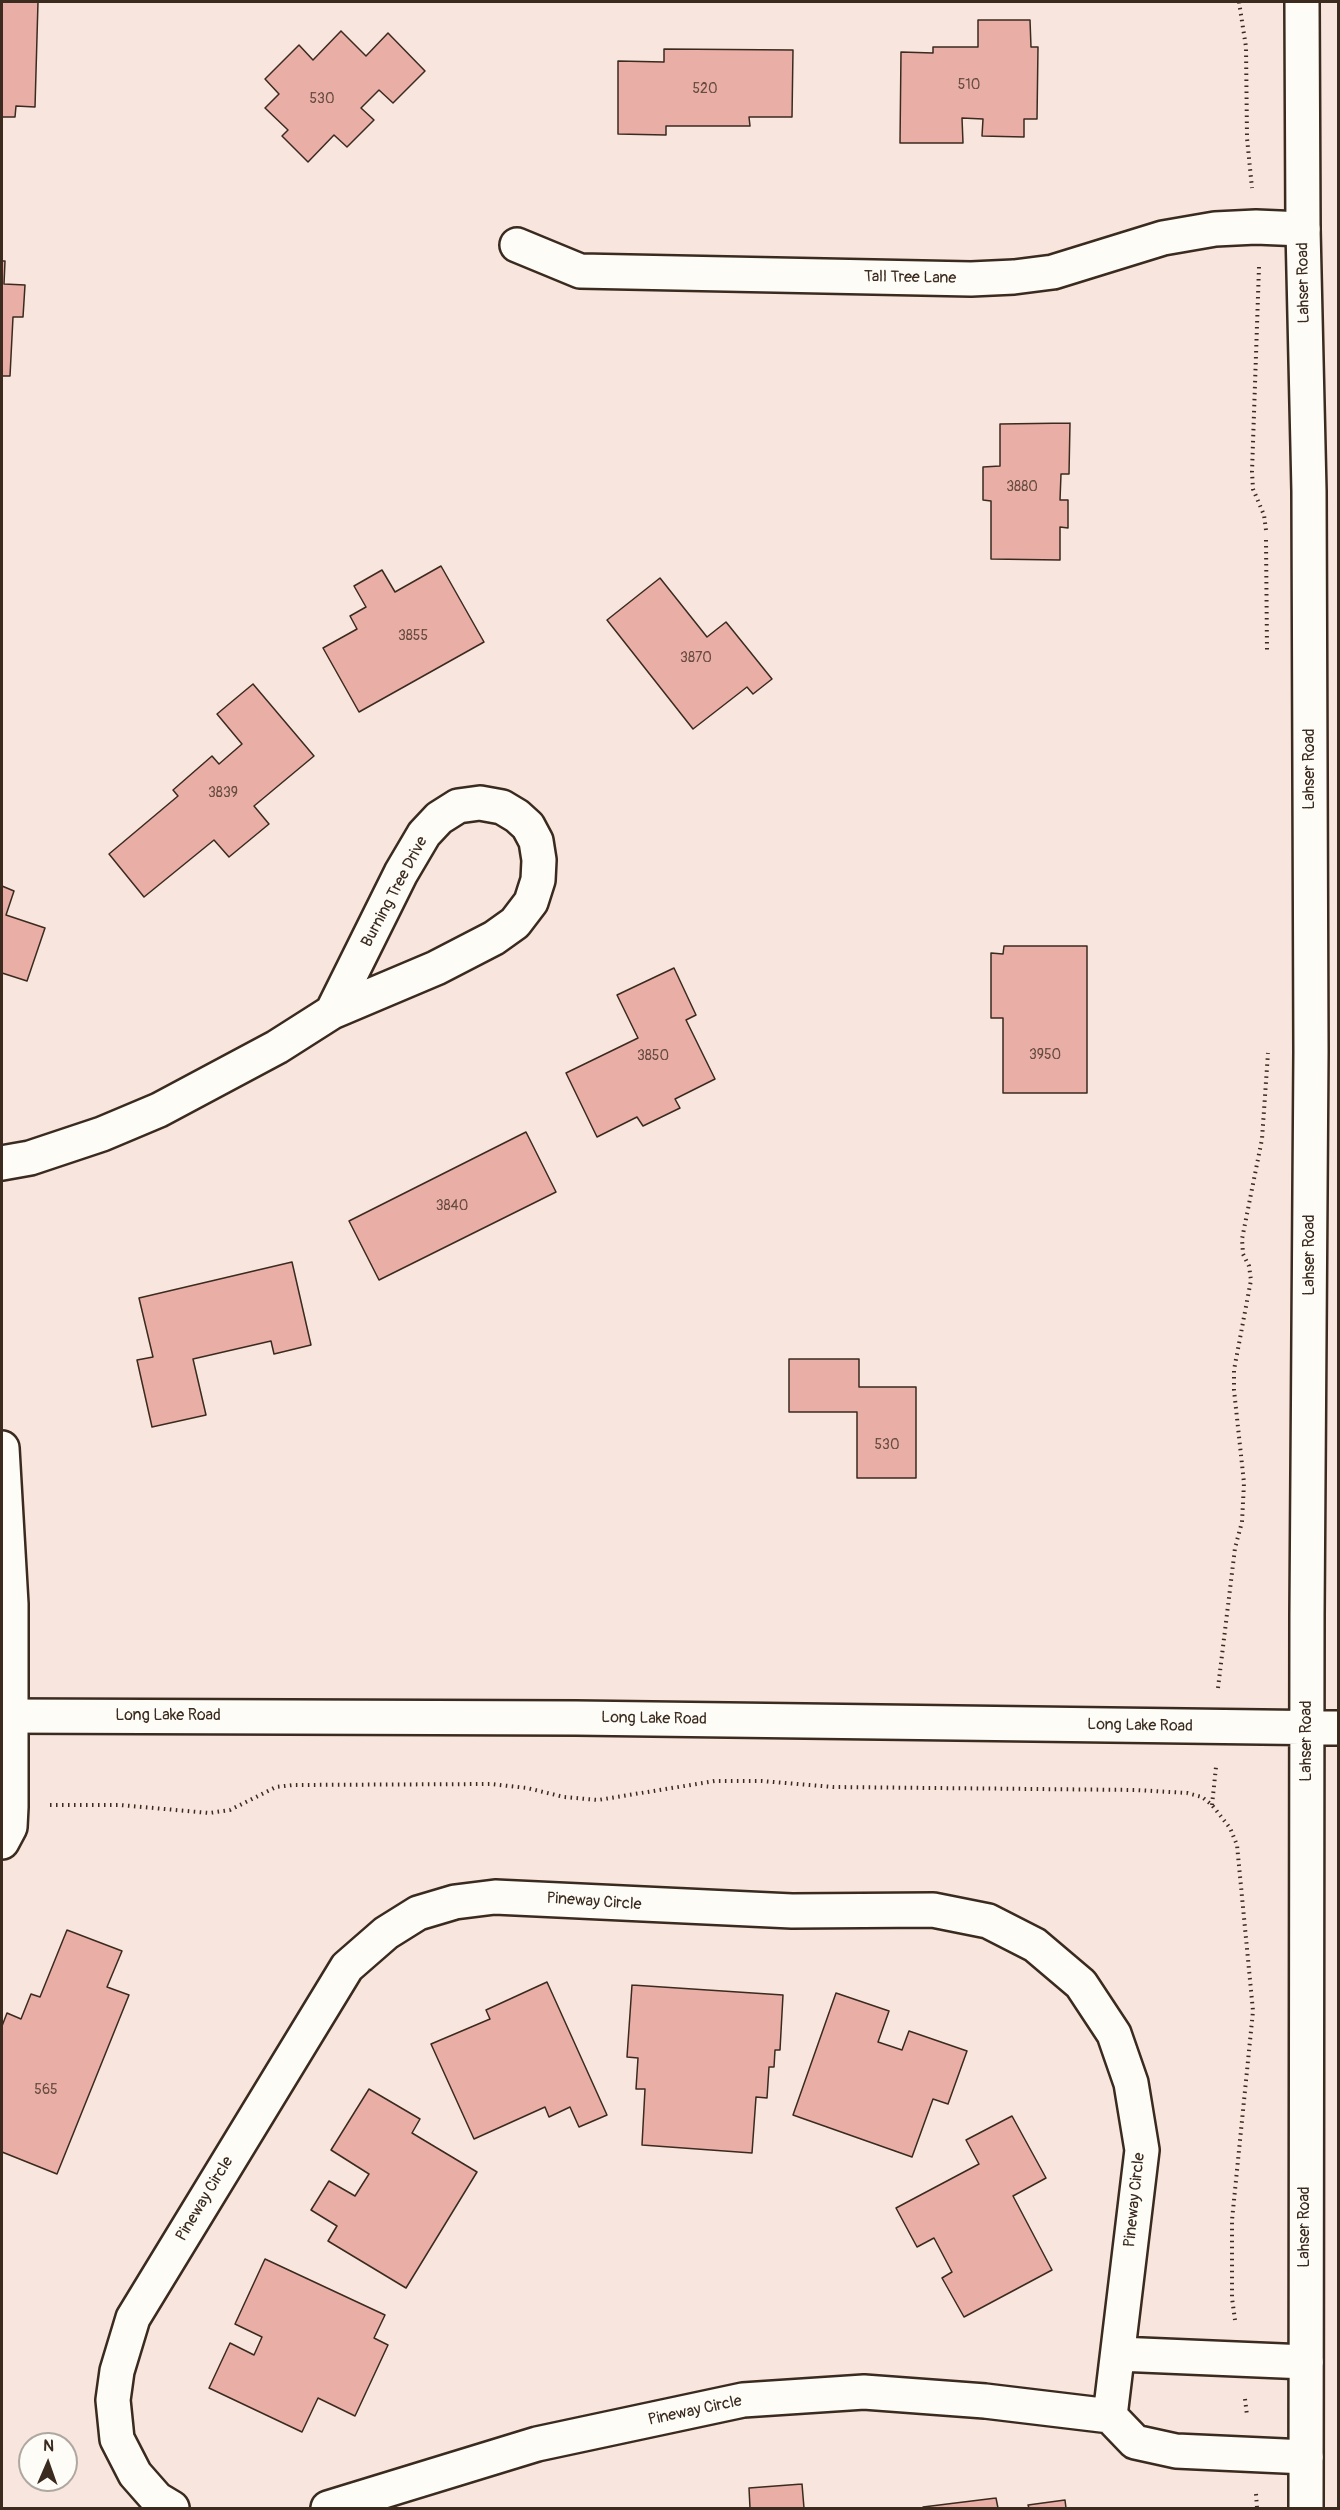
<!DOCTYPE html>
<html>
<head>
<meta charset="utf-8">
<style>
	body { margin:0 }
	#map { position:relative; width:1340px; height:2510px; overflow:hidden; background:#f7e5de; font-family:Pangolin,sans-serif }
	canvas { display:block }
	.frame { position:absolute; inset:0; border:3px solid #3b2a1e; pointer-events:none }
	.north { position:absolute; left:18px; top:2432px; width:60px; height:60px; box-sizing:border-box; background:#fdfcf7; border:2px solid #afa8a0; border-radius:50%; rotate:2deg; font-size:16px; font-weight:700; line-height:24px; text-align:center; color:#3b2a1e }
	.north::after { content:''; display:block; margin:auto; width:21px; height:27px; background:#3b2a1e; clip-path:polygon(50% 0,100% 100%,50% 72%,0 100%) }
</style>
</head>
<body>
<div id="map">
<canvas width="1340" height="2510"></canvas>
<div class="frame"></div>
<div class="north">N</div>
</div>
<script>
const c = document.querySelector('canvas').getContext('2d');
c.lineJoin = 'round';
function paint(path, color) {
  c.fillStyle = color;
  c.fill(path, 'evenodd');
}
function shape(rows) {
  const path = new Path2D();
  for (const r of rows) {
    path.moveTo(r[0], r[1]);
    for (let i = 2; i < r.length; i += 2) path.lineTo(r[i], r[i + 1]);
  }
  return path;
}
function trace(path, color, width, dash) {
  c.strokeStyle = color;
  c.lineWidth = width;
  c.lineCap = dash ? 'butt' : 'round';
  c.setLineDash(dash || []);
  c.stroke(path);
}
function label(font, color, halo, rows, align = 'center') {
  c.font = font + ' Pangolin,sans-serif';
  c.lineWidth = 4.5;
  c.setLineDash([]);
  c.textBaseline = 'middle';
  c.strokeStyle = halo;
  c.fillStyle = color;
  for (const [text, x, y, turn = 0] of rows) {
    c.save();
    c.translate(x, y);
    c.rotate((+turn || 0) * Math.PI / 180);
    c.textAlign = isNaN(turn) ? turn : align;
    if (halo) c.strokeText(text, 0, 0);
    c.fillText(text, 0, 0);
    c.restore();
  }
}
const building = shape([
	[2,2,38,2,35,107,16,106,15,117,2,117,2,2],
	[978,20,1030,20,1031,47,1038,47,1037,119,1024,119,1024,137,982,136,983,119,962,118,963,143,900,143,901,52,933,53,933,47,978,47,978,20],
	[341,31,366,56,388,33,425,71,393,103,379,90,361,108,374,120,347,147,334,135,308,162,282,136,288,130,265,108,279,94,265,79,299,45,313,60,341,31],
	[664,49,793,50,792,117,749,117,750,126,666,126,666,135,618,134,618,61,664,62,664,49],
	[2,261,5,261,4,284,25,285,23,317,13,317,10,376,2,376,2,261],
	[1070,423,1069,474,1061,474,1060,500,1068,500,1068,528,1060,527,1060,560,991,559,991,501,983,500,983,467,1000,466,1000,424,1070,423],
	[441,566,484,642,359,712,323,648,357,629,350,616,366,607,354,586,382,570,395,592,441,566],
	[660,578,707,637,726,622,772,679,753,694,747,687,693,729,607,620,660,578],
	[253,684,314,756,254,806,269,824,229,857,214,840,144,897,109,854,178,796,173,790,212,756,219,764,242,744,217,714,253,684],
	[2,886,14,891,6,915,45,928,27,981,2,973,2,886],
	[1004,946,1087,946,1087,1093,1003,1093,1003,1018,991,1018,991,953,1003,954,1004,946],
	[674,968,696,1015,686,1020,715,1079,675,1099,680,1108,643,1126,637,1117,597,1137,566,1073,638,1038,617,995,674,968],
	[526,1132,556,1192,379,1280,349,1221,526,1132],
	[292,1262,311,1345,274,1354,271,1341,193,1359,206,1415,152,1427,137,1360,153,1357,139,1298,292,1262],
	[789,1359,859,1359,859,1387,916,1387,916,1478,857,1478,857,1412,789,1412,789,1359],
	[67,1930,122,1951,107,1987,129,1995,57,2174,2,2152,2,2026,7,2013,21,2019,31,1994,40,1997,67,1930],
	[547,1982,607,2115,579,2127,570,2107,549,2117,545,2107,474,2139,431,2044,490,2019,486,2010,547,1982],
	[632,1985,783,1995,780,2050,775,2050,774,2067,769,2067,767,2098,756,2097,752,2153,642,2145,645,2089,636,2089,638,2058,627,2057,632,1985],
	[836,1993,889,2011,878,2042,902,2050,909,2031,967,2051,948,2104,933,2099,912,2157,793,2115,836,1993],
	[369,2089,420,2119,412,2133,477,2172,406,2288,328,2241,337,2226,311,2210,329,2181,355,2196,369,2174,331,2150,369,2089],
	[1012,2116,1046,2178,1013,2196,1052,2270,964,2317,942,2278,952,2272,934,2238,917,2247,896,2208,979,2164,966,2140,1012,2116],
	[265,2259,385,2315,374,2338,388,2345,355,2416,318,2398,302,2432,209,2388,230,2343,254,2355,262,2337,235,2324,265,2259],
	[802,2484,804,2508,750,2508,749,2488,802,2484],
	[996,2498,998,2508,924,2508,923,2507,996,2498],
	[1065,2500,1066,2508,1029,2508,1028,2505,1065,2500]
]);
paint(building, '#e9aea5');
trace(building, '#3b2a1e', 1.5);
const street = shape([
	[517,245,580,271,971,279,1014,277,1053,272,1163,238,1215,229,1256,227,1303,229],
	[2,1163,30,1158,102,1134,159,1110,277,1047,332,1012,436,968,494,938,515,923,531,902,538,880,539,860,536,841,528,826,517,816,502,807,480,803,458,806,439,818,424,834,401,873,332,1012],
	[2,1448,11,1604,11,1807,10,1827,2,1842],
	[1118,2354,1306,2362],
	[1110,2416,1135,2442,1176,2451,1306,2457],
	[172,2508,157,2499,135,2474,117,2439,113,2400,117,2371,133,2318,347,1967,386,1933,418,1913,455,1902,495,1897,792,1911,933,1910,988,1921,1035,1945,1081,1984,1114,2034,1131,2083,1142,2150,1110,2416,985,2401,864,2392,743,2400,537,2444,328,2508]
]);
const secondary = shape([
	[1302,2,1303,229,1309,491,1311,1051,1307,1614,1306,2508],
	[2,1716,576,1718,1338,1728]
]);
trace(street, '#3b2a1e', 38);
trace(secondary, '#3b2a1e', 38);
trace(shape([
	[1239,2,1246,47,1247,138,1252,188],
	[1259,267,1252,472,1253,489,1264,515,1266,530],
	[1266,540,1267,650],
	[1218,1688,1235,1548,1242,1522,1244,1483,1234,1390,1234,1370,1251,1280,1249,1266,1243,1254,1242,1239,1262,1139,1268,1053],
	[50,1805,120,1805,209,1813,230,1810,276,1787,293,1785,491,1784,527,1788,564,1797,598,1800,715,1781,761,1781,833,1787,1136,1790,1187,1793,1202,1797,1212,1805,1230,1828,1237,1845,1253,2011,1232,2220,1232,2298,1235,2320],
	[1212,1805,1216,1767],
	[1245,2399,1247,2415],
	[1256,2494,1257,2508]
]), '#3b2a1e', 4, [1.5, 4.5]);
trace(street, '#fdfcf7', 33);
trace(secondary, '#fdfcf7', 33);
label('14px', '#664b40', null, [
	["510",969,85],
	["520",705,89],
	["530",322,99],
	["3880",1022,487],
	["3855",413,636],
	["3870",696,658],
	["3839",223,793],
	["3950",1045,1055],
	["3850",653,1056],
	["3840",452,1206],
	["530",887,1445],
	["565",46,2090]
]);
label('16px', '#3b2a1e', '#fdfcf7', [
	["Tall Tree Lane",910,278,1],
	["Lahser Road",1304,283,-91],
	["Lahser Road",1310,769,-90],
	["Burning Tree Drive",395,892,-62],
	["Lahser Road",1310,1255,-90],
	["Long Lake Road",168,1716],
	["Long Lake Road",654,1719,1],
	["Long Lake Road",1140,1726,1],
	["Lahser Road",1307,1741,-90],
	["Pineway Circle",594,1902,4],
	["Pineway Circle",205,2199,-59],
	["Pineway Circle",1135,2200,-84],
	["Lahser Road",1305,2227,-90],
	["Pineway Circle",695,2411,-12]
]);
</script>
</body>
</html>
